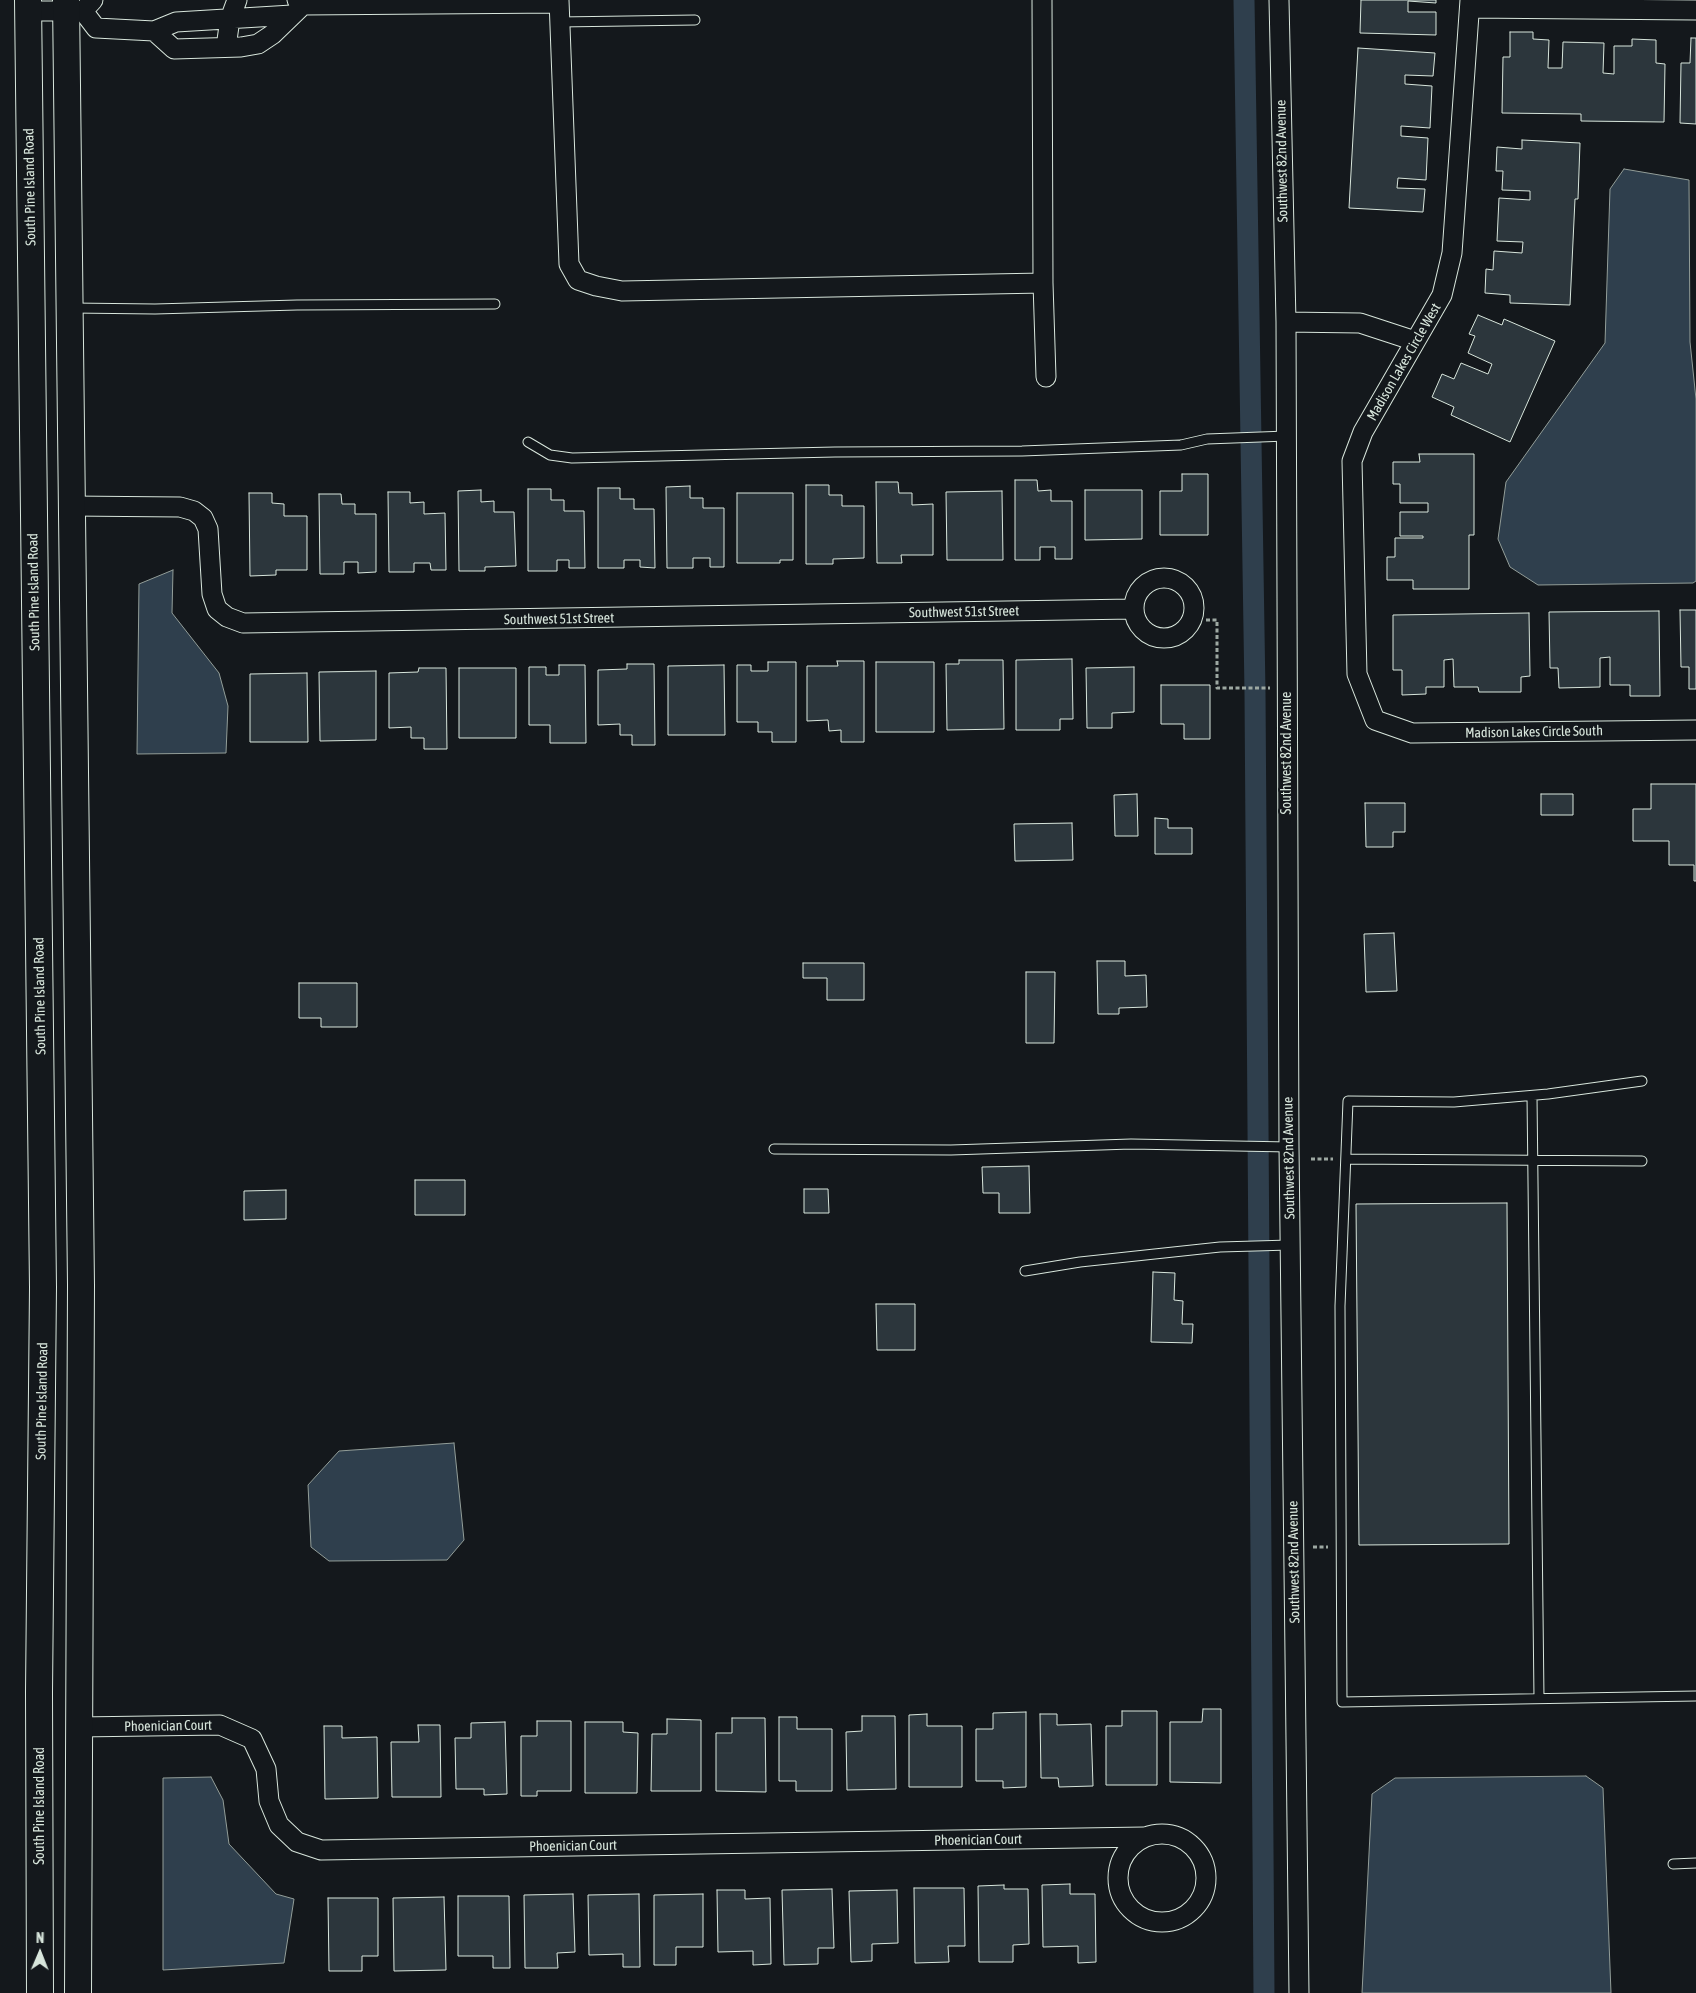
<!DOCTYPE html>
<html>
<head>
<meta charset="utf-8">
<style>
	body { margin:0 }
	#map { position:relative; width:1696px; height:1993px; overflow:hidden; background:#14181c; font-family:"Asap Condensed",sans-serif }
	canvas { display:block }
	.north { position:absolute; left:15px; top:1928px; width:50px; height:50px; -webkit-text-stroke:4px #14181c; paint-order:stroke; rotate:1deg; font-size:14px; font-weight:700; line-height:20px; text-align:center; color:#d8e6dc }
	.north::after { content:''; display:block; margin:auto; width:18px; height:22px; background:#d8e6dc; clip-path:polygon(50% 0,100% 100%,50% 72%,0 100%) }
</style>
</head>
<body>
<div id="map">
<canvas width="1696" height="1993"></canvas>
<div class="north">N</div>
</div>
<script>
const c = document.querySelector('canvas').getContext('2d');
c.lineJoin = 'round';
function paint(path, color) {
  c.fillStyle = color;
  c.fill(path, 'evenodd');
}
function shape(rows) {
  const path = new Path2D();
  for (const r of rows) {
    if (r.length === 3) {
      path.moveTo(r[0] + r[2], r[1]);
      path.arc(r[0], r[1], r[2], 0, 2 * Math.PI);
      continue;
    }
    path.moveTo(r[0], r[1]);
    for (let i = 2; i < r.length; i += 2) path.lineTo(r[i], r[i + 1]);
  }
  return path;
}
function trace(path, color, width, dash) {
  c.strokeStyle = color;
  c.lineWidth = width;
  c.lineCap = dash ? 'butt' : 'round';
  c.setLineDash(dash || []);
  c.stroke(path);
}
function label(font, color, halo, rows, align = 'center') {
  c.font = font + ' "Asap Condensed",sans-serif';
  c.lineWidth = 4;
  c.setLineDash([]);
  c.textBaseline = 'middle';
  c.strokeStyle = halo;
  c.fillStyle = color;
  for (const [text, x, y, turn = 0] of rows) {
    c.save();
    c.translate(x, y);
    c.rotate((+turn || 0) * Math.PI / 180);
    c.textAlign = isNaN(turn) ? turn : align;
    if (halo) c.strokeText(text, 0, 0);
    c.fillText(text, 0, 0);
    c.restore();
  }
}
const water = shape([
	[1624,169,1689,180,1690,342,1696,399,1696,581,1693,583,1538,585,1510,567,1498,539,1506,482,1605,343,1610,189,1624,169],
	[173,570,172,613,219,673,228,706,226,753,137,754,139,584,173,570],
	[454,1443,464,1540,447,1560,329,1561,311,1547,308,1485,339,1451,454,1443],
	[1586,1776,1603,1788,1611,1993,1362,1993,1372,1794,1395,1778,1586,1776],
	[211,1777,223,1800,229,1844,276,1894,294,1899,284,1963,163,1970,163,1778,211,1777]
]);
paint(water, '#2f3f4d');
trace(water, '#939e99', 1);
trace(shape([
	[1244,0,1255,693,1264,1993]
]), '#2f3f4d', 21);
const building = shape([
	[1361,0,1436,0,1436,3,1408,1,1408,12,1436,12,1436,35,1360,33,1361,0],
	[1510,32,1533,32,1533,39,1549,40,1548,68,1562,68,1563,42,1604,43,1603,73,1614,74,1614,46,1632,46,1632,39,1656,40,1656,63,1665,64,1664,122,1581,121,1581,114,1502,113,1503,57,1510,57,1510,32],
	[1691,38,1696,38,1696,124,1680,123,1681,63,1690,63,1691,38],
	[1358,48,1435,53,1433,76,1405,75,1405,84,1432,86,1430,128,1401,126,1401,136,1428,138,1426,180,1398,178,1397,188,1425,189,1423,212,1349,208,1358,48],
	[1522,140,1580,143,1578,199,1575,199,1570,305,1510,303,1510,295,1485,293,1486,269,1493,270,1494,251,1522,253,1523,242,1497,241,1499,198,1530,200,1530,191,1502,190,1503,171,1496,171,1497,147,1522,149,1522,140],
	[1478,315,1502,325,1504,319,1555,341,1510,442,1451,415,1454,407,1432,397,1442,374,1454,379,1461,363,1488,374,1492,364,1468,353,1475,336,1469,334,1478,315],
	[1419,454,1474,454,1474,535,1469,535,1469,589,1413,589,1413,580,1387,580,1387,557,1395,557,1395,538,1423,538,1423,536,1400,536,1400,512,1428,512,1428,503,1400,503,1400,484,1393,484,1393,462,1420,462,1419,454],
	[1182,474,1208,474,1208,535,1160,535,1160,491,1182,491,1182,474],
	[1015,480,1037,480,1038,491,1051,490,1051,501,1072,501,1072,559,1055,559,1055,547,1040,547,1040,560,1015,560,1015,480],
	[876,482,898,482,899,493,912,493,912,505,933,504,933,555,901,555,902,563,877,563,876,482],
	[806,485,829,485,829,495,842,495,842,506,864,506,864,558,833,559,833,564,806,564,806,485],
	[690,486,690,498,703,498,703,508,724,508,724,567,710,567,710,558,693,558,693,568,667,568,666,487,690,486],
	[598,488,620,488,620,499,634,499,634,509,654,509,655,568,640,567,640,560,624,560,624,568,598,568,598,488],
	[528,489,551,489,551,500,564,500,564,511,584,511,585,568,569,568,569,560,557,560,557,571,528,571,528,489],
	[481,490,481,502,494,501,494,512,514,512,516,566,485,567,485,571,459,571,458,491,481,490],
	[1085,490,1142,490,1142,539,1085,540,1085,490],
	[1002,491,1003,560,947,560,946,492,1002,491],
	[388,492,410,492,410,503,424,502,424,514,445,513,446,570,431,570,430,563,414,563,414,572,389,572,388,492],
	[249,493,272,493,272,503,284,504,284,516,307,516,307,570,276,570,276,575,250,576,249,493],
	[737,493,793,493,793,560,780,560,780,563,737,563,737,493],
	[319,494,341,494,342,504,355,504,355,514,376,514,376,572,358,573,358,562,344,562,344,574,320,574,319,494],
	[1680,610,1696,610,1696,689,1689,689,1689,667,1681,667,1680,610],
	[1659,611,1660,696,1630,696,1630,685,1610,685,1610,657,1600,658,1600,687,1559,688,1558,668,1550,668,1549,612,1659,611],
	[1529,613,1530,676,1521,677,1521,692,1479,692,1478,687,1454,687,1453,659,1444,660,1444,687,1426,687,1426,694,1402,695,1402,670,1393,670,1393,615,1529,613],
	[1072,659,1073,719,1060,719,1060,730,1016,730,1016,660,1072,659],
	[959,660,1003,660,1004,729,947,730,946,664,959,664,959,660],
	[837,661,864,661,864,742,841,742,841,730,829,731,828,720,807,721,807,666,838,666,837,661],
	[768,662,796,662,796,742,772,742,772,732,758,732,758,722,737,722,737,665,751,665,751,671,768,671,768,662],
	[876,662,934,662,934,732,876,732,876,662],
	[627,664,654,664,655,745,632,745,632,735,620,735,620,724,598,725,598,670,627,669,627,664],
	[559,665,585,665,586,743,550,743,550,725,529,725,529,667,546,667,546,675,559,675,559,665],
	[724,665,725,735,668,735,668,666,724,665],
	[1134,667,1134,712,1112,713,1112,728,1087,728,1086,668,1134,667],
	[419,668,446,668,447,749,424,749,424,738,411,738,411,727,389,728,389,673,418,672,419,668],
	[459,668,516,668,516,738,459,738,459,668],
	[376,671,376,740,320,741,319,672,376,671],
	[307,673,308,742,250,742,250,674,307,673],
	[1161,685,1210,685,1210,739,1184,739,1184,724,1161,724,1161,685],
	[1651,784,1696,784,1696,881,1694,881,1694,865,1669,865,1669,841,1633,841,1633,809,1651,809,1651,784],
	[1137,794,1138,836,1115,836,1114,795,1137,794],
	[1541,794,1573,794,1573,815,1541,815,1541,794],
	[1365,803,1405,803,1405,832,1393,832,1393,847,1366,847,1365,803],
	[1155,818,1168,819,1168,828,1192,828,1192,854,1155,854,1155,818],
	[1072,823,1073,860,1015,861,1014,824,1072,823],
	[1394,933,1397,991,1366,992,1364,934,1394,933],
	[1097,961,1125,961,1125,976,1146,975,1147,1007,1119,1008,1119,1014,1098,1014,1097,961],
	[803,963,864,963,864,1000,827,1000,827,978,803,978,803,963],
	[1026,972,1055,972,1054,1043,1026,1043,1026,972],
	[299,983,357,983,357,1027,321,1027,321,1018,299,1018,299,983],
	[1029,1166,1030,1213,999,1213,999,1193,983,1193,982,1167,1029,1166],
	[415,1180,465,1180,465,1215,415,1215,415,1180],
	[804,1189,828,1189,829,1213,804,1213,804,1189],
	[286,1190,286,1219,244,1220,244,1191,286,1190],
	[1507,1203,1509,1544,1359,1545,1356,1204,1507,1203],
	[1153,1272,1175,1273,1174,1300,1183,1301,1182,1324,1193,1324,1192,1343,1151,1342,1153,1272],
	[876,1304,915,1304,915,1350,877,1350,876,1304],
	[1203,1709,1221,1709,1221,1783,1170,1782,1170,1722,1202,1722,1203,1709],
	[1122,1711,1157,1711,1157,1785,1106,1785,1106,1726,1122,1726,1122,1711],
	[1026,1712,1026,1787,1003,1788,1003,1781,976,1781,976,1729,993,1729,993,1713,1026,1712],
	[927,1714,927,1726,962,1726,962,1787,909,1787,909,1715,927,1714],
	[1040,1714,1057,1714,1057,1725,1091,1724,1093,1786,1059,1787,1058,1778,1041,1778,1040,1714],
	[862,1716,895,1716,896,1789,847,1790,846,1732,862,1731,862,1716],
	[779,1717,797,1717,797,1729,832,1729,832,1791,796,1791,796,1781,779,1781,779,1717],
	[732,1718,765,1718,766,1792,716,1791,716,1733,732,1733,732,1718],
	[667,1719,701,1720,701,1791,651,1791,652,1734,667,1734,667,1719],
	[537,1721,571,1721,571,1791,537,1791,537,1796,521,1796,521,1736,537,1736,537,1721],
	[505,1722,507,1794,484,1795,484,1789,456,1789,455,1738,471,1738,471,1723,505,1722],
	[585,1722,623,1722,623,1732,638,1733,637,1793,585,1793,585,1722],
	[418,1725,440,1725,441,1797,392,1797,391,1742,419,1742,418,1725],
	[324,1726,342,1726,342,1738,377,1737,378,1798,325,1799,324,1726],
	[1070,1884,1070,1894,1095,1894,1096,1962,1078,1963,1078,1946,1043,1947,1042,1885,1070,1884],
	[1004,1885,1004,1889,1028,1889,1029,1944,1013,1945,1013,1962,979,1962,978,1886,1004,1885],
	[914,1888,964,1888,965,1946,948,1946,949,1962,915,1963,914,1888],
	[832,1889,834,1948,818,1948,818,1964,784,1965,782,1890,832,1889],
	[717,1890,745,1890,745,1899,770,1898,771,1964,753,1965,753,1951,718,1952,717,1890],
	[897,1890,898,1943,872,1944,872,1961,851,1962,849,1891,897,1890],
	[573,1894,575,1952,557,1953,558,1968,525,1968,524,1895,573,1894],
	[639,1894,640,1967,623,1967,623,1954,589,1955,588,1895,639,1894],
	[703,1894,703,1947,676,1947,676,1965,654,1965,654,1895,703,1894],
	[458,1896,509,1896,510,1968,493,1968,493,1956,458,1956,458,1896],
	[444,1897,446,1970,394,1971,393,1898,444,1897],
	[328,1898,378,1898,378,1956,362,1956,362,1971,329,1971,328,1898]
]);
paint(building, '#2c363c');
trace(building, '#d8e6dc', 1);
const service = shape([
	[559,22,695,20],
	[72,308,155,309,297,305,495,304],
	[528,442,550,455,572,458,835,452,1022,451,1181,445,1207,439,1287,436],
	[1642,1081,1548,1094,1454,1102,1348,1101,1340,1306,1342,1702,1696,1696],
	[1532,1096,1539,1698],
	[774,1149,951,1150,1131,1144,1289,1147],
	[1346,1159,1642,1161],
	[1025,1271,1080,1262,1220,1247,1290,1245],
	[1673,1864,1696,1863]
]);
const minor = shape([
	[297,0,303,5,559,3],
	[559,0,569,264,578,280,596,286,622,291,1043,283],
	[1042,0,1043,283,1046,377],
	[1279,0,1286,322,1289,1147,1299,1993],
	[1470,0,1452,253,1442,295,1363,432,1352,461,1357,674,1375,720,1412,733,1696,730],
	[1470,8,1696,10],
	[28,11,83,11,93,0],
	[83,11,96,28,154,31,174,49,241,47,258,44,273,34,303,5],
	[154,31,176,22,292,15],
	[226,47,230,19,237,0],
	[1286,322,1360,323,1415,341],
	[71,506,180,507,194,511,203,518,208,529,212,594,217,609,227,617,243,623,1133,609],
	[1164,608,30],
	[78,1727,220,1725,252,1739,266,1769,269,1801,279,1825,297,1842,321,1850,1144,1837],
	[1162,1878,44]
]);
const secondary = shape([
	[28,0,43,1287,39,1692,40,1993],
	[66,0,81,1285,78,1993]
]);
trace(service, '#d8e6dc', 11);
trace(minor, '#d8e6dc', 21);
trace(secondary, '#d8e6dc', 28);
trace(shape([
	[1206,620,1217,620,1217,688,1270,688],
	[1311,1159,1333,1159],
	[1313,1547,1328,1547]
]), '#9da8a2', 3, [4, 2.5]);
trace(service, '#14181c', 9);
trace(minor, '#14181c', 19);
trace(secondary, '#14181c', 26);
label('14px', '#d8e6dc', '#14181c', [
	["Southwest 82nd Avenue",1282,161,-91],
	["South Pine Island Road",30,187,-91],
	["Madison Lakes Circle West",1404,362,-60],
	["South Pine Island Road",34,592,-91],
	["Southwest 51st Street",964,612,-1],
	["Southwest 51st Street",559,619,-1],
	["Madison Lakes Circle South",1534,732,-1],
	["Southwest 82nd Avenue",1287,753,-90],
	["South Pine Island Road",40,996,-91],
	["Southwest 82nd Avenue",1289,1158,-91],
	["South Pine Island Road",42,1401,-89],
	["Southwest 82nd Avenue",1294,1562,-91],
	["Phoenician Court",168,1726,-1],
	["South Pine Island Road",40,1806,-90],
	["Phoenician Court",978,1840,-1],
	["Phoenician Court",573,1846,-1]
]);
</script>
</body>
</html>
